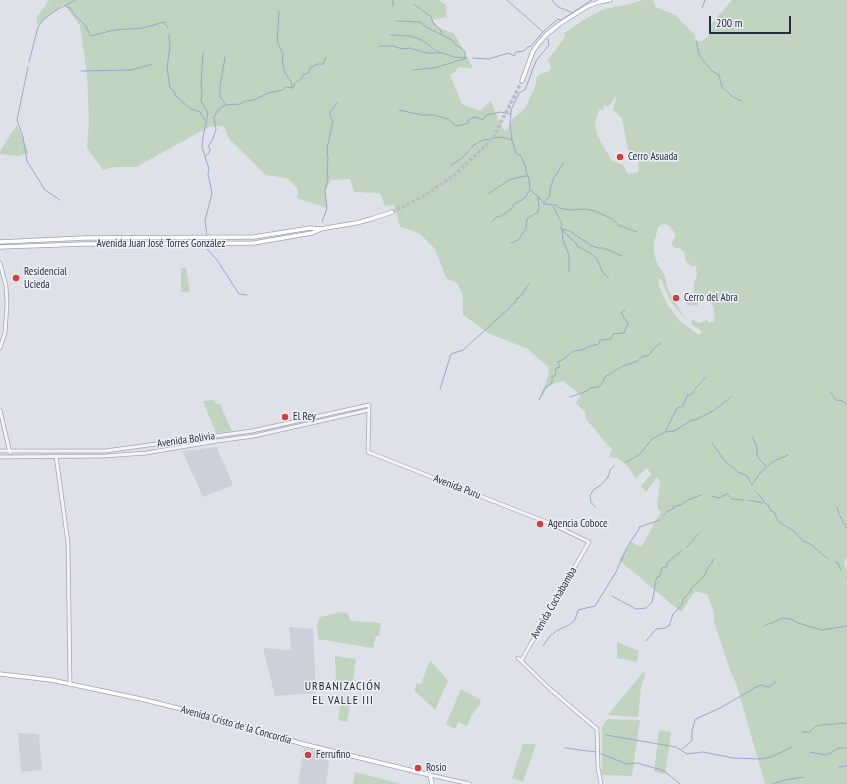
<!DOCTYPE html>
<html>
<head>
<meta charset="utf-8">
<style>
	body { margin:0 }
	#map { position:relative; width:847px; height:784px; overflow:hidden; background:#dfe1e9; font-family:"PT Sans Narrow",sans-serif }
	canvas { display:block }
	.scale { position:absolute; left:709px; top:16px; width:82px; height:18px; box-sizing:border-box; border:2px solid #262c41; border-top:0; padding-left:5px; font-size:12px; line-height:14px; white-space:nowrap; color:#262c41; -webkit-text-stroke:3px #eef0f7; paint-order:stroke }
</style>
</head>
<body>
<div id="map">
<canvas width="847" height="784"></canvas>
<div class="scale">200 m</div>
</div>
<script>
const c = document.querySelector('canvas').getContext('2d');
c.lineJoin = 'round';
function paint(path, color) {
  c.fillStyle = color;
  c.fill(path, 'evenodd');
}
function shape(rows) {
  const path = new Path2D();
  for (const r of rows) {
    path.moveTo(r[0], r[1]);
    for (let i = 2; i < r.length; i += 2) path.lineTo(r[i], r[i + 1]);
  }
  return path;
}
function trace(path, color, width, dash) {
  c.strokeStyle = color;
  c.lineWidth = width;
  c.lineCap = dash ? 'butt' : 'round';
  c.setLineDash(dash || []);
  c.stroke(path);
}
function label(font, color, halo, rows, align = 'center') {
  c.font = font + ' "PT Sans Narrow",sans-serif';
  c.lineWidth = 3;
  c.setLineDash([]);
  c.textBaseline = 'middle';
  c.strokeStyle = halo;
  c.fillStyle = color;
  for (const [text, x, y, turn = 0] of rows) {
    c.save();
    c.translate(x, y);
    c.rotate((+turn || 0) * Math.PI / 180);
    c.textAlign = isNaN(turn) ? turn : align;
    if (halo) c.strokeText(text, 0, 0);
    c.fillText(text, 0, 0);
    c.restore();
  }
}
paint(shape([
	[217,447,233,485,203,497,182,451],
	[289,627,313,629,316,693,275,696,263,648,291,650],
	[18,733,39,734,42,770,21,772],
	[304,748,330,754,326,784,298,784]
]), '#cdd0db');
paint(shape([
	[49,0,438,0,446,5,447,17,432,20,439,28,454,33,473,68,459,67,455,72,450,75,462,104,480,111,491,101,497,116,505,132,514,117,524,110,536,85,536,78,540,74,549,71,551,67,548,60,565,37,564,33,587,18,604,9,630,4,642,0,652,0,655,3,655,7,675,15,695,35,695,39,698,41,702,41,709,36,712,23,732,0,847,0,847,557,844,563,847,571,847,784,765,784,736,683,731,673,715,625,713,610,707,594,695,591,681,612,619,560,631,542,641,547,661,512,658,509,657,503,660,483,657,477,646,492,641,486,651,474,647,468,636,478,625,463,616,458,609,457,612,450,586,419,585,412,576,403,581,395,563,381,553,384,548,387,539,400,548,377,549,368,528,349,488,333,463,315,463,295,457,283,446,278,435,249,419,233,400,227,394,205,385,206,380,193,354,192,350,179,331,180,325,191,327,208,297,198,298,189,287,178,266,175,229,139,224,126,209,127,136,167,114,167,103,170,87,148,89,121,87,74,80,26,64,4,37,25,37,17],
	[617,95,613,110,622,118,628,150,634,154,638,161,639,168,638,172,628,174,623,165,612,161,597,135,595,122,600,108,603,111,604,105,608,107],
	[662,224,669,225,676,235,671,244,675,248,680,248,684,252,686,261,691,266,696,266,697,276,694,283,694,293,686,303,688,305,697,306,699,300,705,297,708,298,713,306,715,320,713,322,708,322,708,319,701,323,698,323,692,319,691,324,702,331,699,335,680,321,667,304,659,286,658,279,661,279,671,302,687,321,668,290,665,276,656,261,654,251,654,242,657,232,657,228],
	[17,125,29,153,18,156,0,154,0,151],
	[94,241,185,241,185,243,94,243],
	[181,268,186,268,190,292,181,292],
	[214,400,216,404,220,404,232,431,216,433,203,401],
	[341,612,347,613,351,621,381,623,379,636,376,636,373,648,318,639,317,626,320,617],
	[617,642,639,651,637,662,617,658],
	[335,656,356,659,352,686,336,684],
	[430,660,448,681,435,710,414,690,417,683,421,684],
	[643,672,645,675,641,687,638,717,608,715],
	[461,689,481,700,479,706,473,713,467,726,458,722,455,729,446,724],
	[341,701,350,703,347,722,338,720],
	[607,719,640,720,632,776,602,775,602,727],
	[659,730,671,732,665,774,654,772],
	[523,744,536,744,523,782,512,778],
	[355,772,401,784,353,784]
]), '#c1d4bf');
trace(shape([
	[393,0,393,6],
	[507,0,542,31],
	[552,0,558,7,571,12],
	[414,4,427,14,431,16,433,23,439,28,442,34],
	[65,6,70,8,74,14,85,25,91,36,114,30,143,28,164,22,168,28],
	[702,8,705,0],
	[279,11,277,41,283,54,282,61,285,73,291,81,292,88],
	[169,35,170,46,167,68,170,88,174,91,176,96,185,104,189,108,200,112,205,120],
	[391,35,410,36,419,39,425,42,435,50,441,53],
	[548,39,549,45,536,61,525,90,519,93,511,110,510,125,512,140,516,153,521,156,526,168,526,172,529,178,530,190,541,199,544,204,556,205,559,208,571,210,585,209,595,211,612,219,618,225,637,232],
	[696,41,699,55,712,71,719,75,722,87,733,97,742,101],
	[379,46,393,46,402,49,410,48,427,53,443,53,454,57,465,58,465,51,456,45,452,40,428,28,420,22,396,21],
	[203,52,201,87,202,93,201,101,208,113,203,137,202,147,205,156],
	[473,58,488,59,509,53,514,56,516,52,524,51,528,47,531,46,543,32,558,19,561,20,592,0],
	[29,62,38,27,44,19,58,9,76,0],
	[28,67,17,120,23,137,27,161,45,190,60,200],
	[412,70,434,68,467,58],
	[81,71,131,70,153,64],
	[225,104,220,97,220,87,225,57],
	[399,110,422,115,434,115,448,119,456,126,462,125,468,123,469,119,475,117,483,120,486,115,501,112,511,114],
	[451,165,462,158,474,145,483,140,501,137,512,140],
	[488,194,509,180,524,176,528,176],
	[544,203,550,196,550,188,554,178,564,162],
	[553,206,562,224,561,228,565,233,576,243,577,246,592,254,597,259,602,271,608,278],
	[493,221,496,217,501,216,511,209,514,204,525,198,529,191],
	[322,222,327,208,325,191,328,178,327,171,328,159,327,148,333,121,330,116,330,112,338,102],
	[207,236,205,221,212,193,208,174,209,169,205,157,209,153,210,149,208,146,212,141,216,130,214,117,219,109,225,105,241,104,245,101,254,100,268,93,283,90,285,87,293,88,295,83,302,78,303,75,308,73,311,67,318,64,323,64,326,57],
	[511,243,518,240,526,229,527,219,538,212,539,208,538,197],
	[207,249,217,260,239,294,247,295],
	[569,272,569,255,563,240,562,229,570,231,590,245,598,248,604,248,622,256],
	[440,389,451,354,463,350,504,313,516,301,517,298,519,298,529,284],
	[830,392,836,400,842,401,847,405],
	[570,397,587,391,590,388,598,387,601,385,605,377,621,367,638,361,642,357,649,355,654,348,661,343],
	[539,400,545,388,552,383,552,376,555,376,556,368,560,367,558,364,558,362,562,360,573,351,582,350,590,346,599,344,600,340,611,339,613,334,624,333,628,323,621,313,625,310],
	[666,432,674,431,692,420,695,420,713,411,731,397],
	[712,443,724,460,738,472,747,476,752,485,760,473,767,467,759,459,757,454,757,447,752,436],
	[625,463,640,454,652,439,665,432,677,408,683,406,687,396,694,393,694,390,706,377],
	[768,466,774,461,788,455],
	[757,493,761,497,765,503,768,505,771,511,774,512,778,521,795,532,803,541,810,544,828,559],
	[711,496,719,498,727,494,732,499,744,500],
	[748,500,763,503],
	[595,507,591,502,590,496,593,490,601,485,608,477,610,470,614,466],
	[837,507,839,514,847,528],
	[663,516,668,511,673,509,673,507,681,505,688,500,701,495],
	[687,547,699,533],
	[835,562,838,563,841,570],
	[846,577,847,578],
	[612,596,636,609,646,608,652,602,655,588,655,583,657,577,660,576,662,568,666,567,667,563,682,550],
	[764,626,783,618,791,619,798,623,822,630,847,626],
	[646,641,656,629,665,628,669,626,673,614,681,606,684,598,690,592,691,589,705,575,708,567,712,563,714,558],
	[543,646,550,636,558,630,569,625,575,620,578,610,595,606,616,572,627,547,639,529,639,527,660,520],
	[803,732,810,732,816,726,822,725,847,723],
	[606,735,676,747,687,754,703,752,733,758,760,759,771,757,792,747],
	[565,748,596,752],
	[682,749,692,741,692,731,695,720,698,718,720,708,760,685,769,687,776,682],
	[810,752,825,755,831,753,838,748,847,748],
	[599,753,627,764,637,763,658,769,664,771,680,784],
	[839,767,847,766],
	[772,784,785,780,804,777]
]), '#97a8cc', 1);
trace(shape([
	[392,212,424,196,457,173,482,149,494,136,522,81]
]), '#babdc7', 3.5, [3.5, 2]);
const minor = shape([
	[0,263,6,286,7,304,5,333,0,348],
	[0,410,10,453],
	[0,451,105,451,252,431,369,405,368,452,554,525,589,542,521,661],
	[56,456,68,543,70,683],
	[0,457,105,456,146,453,217,441,254,436,369,410],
	[518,658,550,689,597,729,598,768,601,784],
	[430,775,470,784]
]);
const major = shape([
	[522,81,533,51,539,43,547,34,561,23,588,6,599,2,610,0],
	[0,242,84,238,254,237,310,228,320,229,356,223,371,219,392,212],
	[0,247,83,244,254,243,312,233,319,230],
	[0,674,51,680,141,699,198,713,303,744,430,775,432,784]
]);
trace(minor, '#a4a7b3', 4.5);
trace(major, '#9da3b6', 5);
trace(minor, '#f2f3f7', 3);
trace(major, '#fff', 3.5);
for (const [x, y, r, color] of [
	[620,157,4,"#d83c3a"],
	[16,278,4,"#d83c3a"],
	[676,298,4,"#d83c3a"],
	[285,417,4,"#d83c3a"],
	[540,524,4,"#d83c3a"],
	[308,755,4,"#d83c3a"],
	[418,768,4,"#d83c3a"]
]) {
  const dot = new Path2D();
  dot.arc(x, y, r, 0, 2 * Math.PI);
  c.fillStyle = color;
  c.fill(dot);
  trace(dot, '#eef0f7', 1.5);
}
label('11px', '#262c41', '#eef0f7', [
	["Cerro Asuada",628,157],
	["Residencial",24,272],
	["Ucieda",24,285],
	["Cerro del Abra",684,298],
	["El Rey",293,417],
	["Agencia Coboce",548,524],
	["Ferrufino",316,755],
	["Rosio",426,768]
], 'left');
label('11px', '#262c41', '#eef0f7', [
	["Avenida Juan José Torres González",161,244],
	["Avenida Bolivia",186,440,-8],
	["Avenida Puru",457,487,21],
	["Avenida Cochabamba",554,603,-60],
	["Avenida Cristo de la Concordia",236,725,16]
]);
c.letterSpacing = '1px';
label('12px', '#191d32', '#eef0f7', [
	["URBANIZACIÓN",343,687],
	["EL VALLE III",343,701]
]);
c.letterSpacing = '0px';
</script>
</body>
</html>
